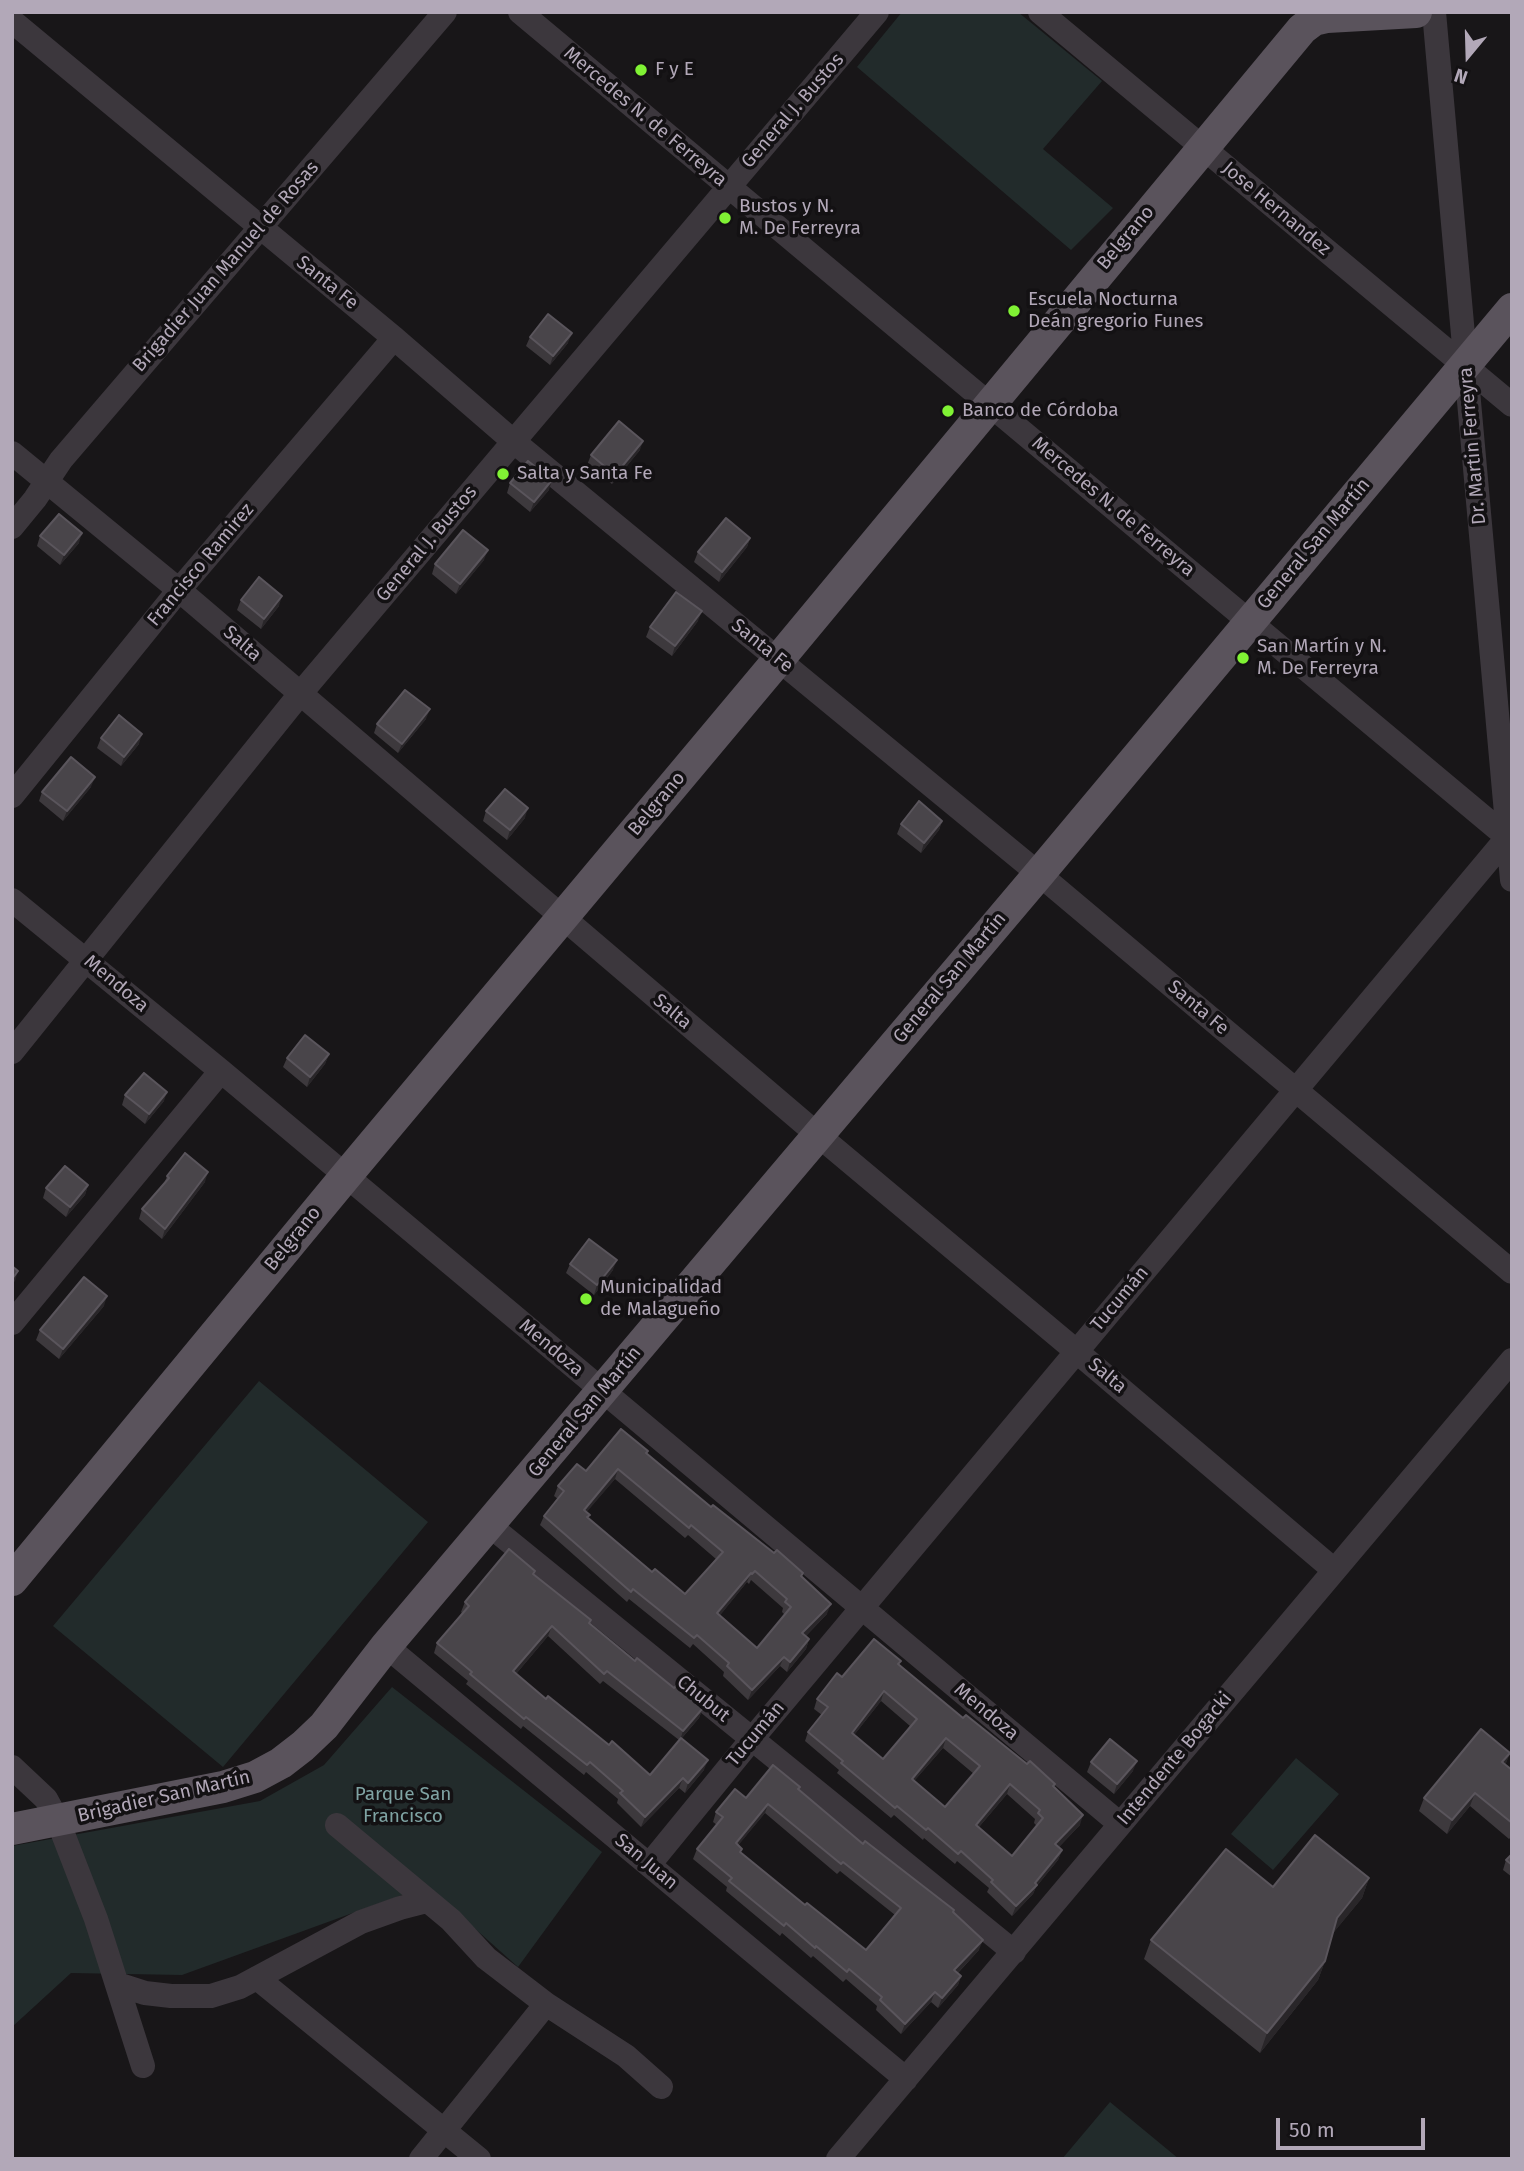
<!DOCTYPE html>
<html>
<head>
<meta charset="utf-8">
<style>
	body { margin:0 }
	#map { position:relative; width:1524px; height:2171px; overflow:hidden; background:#181618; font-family:"Fira Sans",sans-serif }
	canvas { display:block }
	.frame { position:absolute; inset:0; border:14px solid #b2a8b8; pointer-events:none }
	.north { position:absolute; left:1433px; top:21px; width:70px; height:70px; -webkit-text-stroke:5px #131113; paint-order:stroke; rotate:199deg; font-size:19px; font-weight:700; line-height:28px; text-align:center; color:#b2a8b8 }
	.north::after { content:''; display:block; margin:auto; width:24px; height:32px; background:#b2a8b8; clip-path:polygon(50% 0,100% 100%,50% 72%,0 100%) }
	.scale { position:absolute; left:1276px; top:2118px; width:149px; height:32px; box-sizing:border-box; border:4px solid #b2a8b8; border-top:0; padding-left:9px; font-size:21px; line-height:24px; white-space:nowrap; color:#b2a8b8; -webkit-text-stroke:5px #131113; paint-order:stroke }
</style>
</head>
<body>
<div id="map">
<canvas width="1524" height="2171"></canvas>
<div class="frame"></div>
<div class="north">N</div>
<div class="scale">50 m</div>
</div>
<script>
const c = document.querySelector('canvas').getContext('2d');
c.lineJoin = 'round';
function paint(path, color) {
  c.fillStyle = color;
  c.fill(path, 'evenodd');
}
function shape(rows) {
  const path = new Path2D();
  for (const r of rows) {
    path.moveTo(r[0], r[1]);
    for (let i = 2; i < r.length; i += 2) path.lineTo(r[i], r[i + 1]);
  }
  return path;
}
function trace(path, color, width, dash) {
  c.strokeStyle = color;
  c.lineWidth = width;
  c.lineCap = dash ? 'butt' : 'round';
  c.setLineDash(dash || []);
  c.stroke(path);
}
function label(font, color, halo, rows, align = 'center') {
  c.font = font + ' "Fira Sans",sans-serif';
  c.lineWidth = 7;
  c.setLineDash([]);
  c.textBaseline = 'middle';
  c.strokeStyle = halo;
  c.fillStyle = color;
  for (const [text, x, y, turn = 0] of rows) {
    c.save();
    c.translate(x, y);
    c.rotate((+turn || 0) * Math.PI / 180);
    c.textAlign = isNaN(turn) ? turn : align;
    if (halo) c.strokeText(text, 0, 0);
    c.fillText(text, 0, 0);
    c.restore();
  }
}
paint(shape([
	[902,12,1018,12,1102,81,1043,149,1113,208,1071,250,857,67],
	[259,1381,428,1522,223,1767,53,1626],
	[392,1687,602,1852,518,1967,427,1886,182,1975,71,1973,12,2027,12,1846,260,1801,324,1765],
	[1296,1758,1339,1794,1273,1870,1231,1834],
	[1110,2102,1179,2159,1062,2159]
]), '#222b2b');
trace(shape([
	[520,12,1512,841],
	[1040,12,1512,405],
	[1434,12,1512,880],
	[12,21,394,338,513,441,1039,874,1512,1272],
	[12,453,179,590,818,1135,1076,1351,1334,1570],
	[12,527,35,499,61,460,445,12],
	[12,796,179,590,394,338],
	[12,900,221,1071,1120,1824],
	[12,1052,300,694,877,12],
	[12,1323,221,1071],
	[489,1525,1014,1952],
	[386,1646,906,2079],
	[12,1767,46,1799,58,1821,96,1919,143,2066],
	[337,1825,451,1920,486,1958,546,2004,626,2056,661,2087],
	[649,1865,752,1739,1512,832],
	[257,1978,479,2159],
	[117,1984,145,1993,171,1996,211,1996,240,1987,361,1922,400,1908,427,1901],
	[421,2159,546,2004],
	[838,2159,1512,1360]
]), '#3c373d', 24);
trace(shape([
	[12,1580,345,1177,779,659,1302,29,1314,20,1327,17,1416,12],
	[12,1829,223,1787,255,1777,281,1763,303,1746,324,1726,386,1646,1039,874,1512,309]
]), '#5a535c', 32);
paint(shape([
	[530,337,568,343,550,365,526,346],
	[640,450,612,484,587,465,591,455],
	[510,483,549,490,530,512,507,493],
	[40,536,79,543,60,565,37,546],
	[750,538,747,547,719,582,694,562,698,552],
	[484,560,456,594,432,574,435,564],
	[241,600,279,606,261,629,237,610],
	[698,621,672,656,646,637,650,627],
	[426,719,398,753,374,733,377,724],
	[101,738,139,744,121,766,97,748],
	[91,787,63,821,39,801,42,792],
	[486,811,525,818,507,840,483,821],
	[942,821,939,830,921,853,897,834,901,824],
	[329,1054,325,1064,307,1087,283,1067,287,1058],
	[125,1095,164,1101,145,1124,122,1105],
	[167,1176,205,1182,162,1239,139,1219,142,1209,164,1184],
	[88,1185,85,1195,66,1217,43,1198,46,1188],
	[570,1264,613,1270,594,1295,566,1273],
	[104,1306,59,1359,36,1340,40,1330],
	[648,1451,647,1454,711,1507,803,1573,802,1577,827,1614,806,1636,809,1639,806,1649,787,1672,780,1666,748,1700,723,1676,724,1672,693,1644,690,1648,629,1599,627,1602,540,1525,544,1516,558,1499,554,1496,558,1486,586,1471],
	[615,1479,685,1538,688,1535,716,1559,685,1594,652,1572,588,1518,586,1512],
	[751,1580,783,1608,782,1612,785,1615,757,1648,720,1615,747,1582,749,1584],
	[534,1574,591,1620,590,1623,635,1661,703,1708,699,1718,682,1738,704,1770,685,1793,679,1788,641,1827,617,1803,618,1799,586,1772,584,1775,523,1726,521,1729,466,1684,468,1681,434,1653,437,1643,462,1613,461,1612,465,1602],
	[548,1636,600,1684,603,1681,679,1740,650,1775,546,1699,516,1674],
	[899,1665,963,1718,1055,1784,1054,1787,1080,1825,1059,1847,1062,1850,1058,1860,1036,1887,1033,1894,1012,1916,987,1892,989,1888,957,1861,955,1864,924,1838,923,1840,894,1815,891,1818,837,1773,839,1770,805,1741,808,1732,822,1715,814,1709,817,1699,842,1677],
	[881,1701,910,1726,883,1759,854,1735],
	[943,1748,974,1774,945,1807,914,1781],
	[1007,1794,1035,1819,1034,1823,1037,1826,1012,1856,979,1827],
	[1510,1753,1505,1765,1512,1770,1512,1836,1509,1839,1470,1806,1447,1834,1419,1811,1424,1798],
	[1091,1762,1133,1771,1114,1794,1087,1772],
	[799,1790,863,1844,953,1912,979,1950,958,1973,961,1976,958,1985,938,2008,931,2002,901,2034,876,2010,877,2006,846,1979,843,1982,813,1956,811,1958,782,1933,780,1936,726,1891,727,1887,693,1859,697,1849,717,1825,713,1822,716,1812,746,1798],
	[765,1813,837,1874,840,1871,895,1915,866,1950,805,1905,741,1852,738,1845],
	[1512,1854,1512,1877,1503,1870,1506,1860],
	[1369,1878,1362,1898,1333,1933,1325,1961,1318,1980,1260,2053,1144,1959,1151,1940,1273,1887]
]), '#3d393d');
paint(shape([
	[572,333,568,343,550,365,553,356],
	[643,441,640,450,612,484,615,475],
	[552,480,549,490,530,512,534,502],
	[82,533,79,543,60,565,64,555],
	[750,538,747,547,719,582,722,572],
	[488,550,484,560,456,594,460,584],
	[282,596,279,606,261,629,264,619],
	[702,611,698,621,672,656,675,646],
	[430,709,426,719,398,753,402,744],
	[142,734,139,744,121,766,124,757],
	[95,777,91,787,63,821,67,811],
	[528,808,525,818,507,840,510,830],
	[942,821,939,830,921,853,924,843],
	[329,1054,325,1064,307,1087,310,1077],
	[167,1092,164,1101,145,1124,149,1114],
	[208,1172,205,1182,162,1239,165,1229],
	[88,1185,85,1195,66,1217,70,1207],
	[617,1260,613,1270,594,1295,597,1285],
	[18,1271,15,1281,12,1284,12,1279],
	[107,1296,104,1306,59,1359,63,1349],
	[618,1469,615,1479,580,1520,584,1510],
	[751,1573,747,1582,714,1623,717,1613],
	[831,1604,827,1614,799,1643,802,1633],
	[552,1626,548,1636,510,1681,513,1671],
	[809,1639,806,1649,787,1672,790,1662],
	[784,1657,780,1666,748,1700,752,1690],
	[884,1691,881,1701,848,1743,852,1733],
	[703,1708,699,1718,680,1740,683,1731],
	[946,1738,943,1748,908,1788,912,1779],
	[1510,1753,1505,1766,1502,1762],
	[708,1760,704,1770,685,1793,688,1783],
	[1137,1761,1133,1771,1114,1794,1117,1784],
	[683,1778,679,1788,641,1827,645,1817],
	[1010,1784,1007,1794,973,1834,976,1825],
	[1475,1793,1470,1806,1447,1834,1452,1820],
	[768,1804,765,1813,732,1853,736,1843],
	[1083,1815,1080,1825,1052,1854,1055,1844],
	[1062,1850,1058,1860,1036,1887,1033,1894,1012,1916,1016,1906],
	[1369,1878,1362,1898,1330,1937,1337,1918],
	[983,1940,979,1950,951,1980,954,1970],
	[1325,1961,1318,1980,1260,2053,1267,2033],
	[961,1976,958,1985,938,2008,942,1998],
	[935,1992,931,2002,901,2034,905,2024]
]), '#292629');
const building = shape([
	[548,314,572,333,553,356,530,337,548,314],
	[619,421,643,441,615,475,591,455,619,421],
	[528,461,552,480,534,502,510,483,528,461],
	[59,514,82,533,64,555,40,536,59,514],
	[726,518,750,538,722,572,698,552,726,518],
	[463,530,488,550,460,584,435,564,463,530],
	[259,577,282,596,264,619,241,600,259,577],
	[676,592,702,611,675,646,650,627,676,592],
	[405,690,430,709,402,744,377,724,405,690],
	[119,715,142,734,124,757,101,738,119,715],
	[71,757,95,777,67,811,42,792,71,757],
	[505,789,528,808,510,830,486,811,505,789],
	[919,801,942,821,924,843,901,824,919,801],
	[305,1035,329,1054,310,1077,287,1058,305,1035],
	[144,1073,167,1092,149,1114,125,1095,144,1073],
	[185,1153,208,1172,165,1229,142,1209,169,1178,167,1176,185,1153],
	[65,1166,88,1185,70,1207,46,1188,65,1166],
	[589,1239,617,1260,597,1285,570,1264,589,1239],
	[12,1266,18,1271,12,1279,12,1266],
	[84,1277,107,1296,63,1349,40,1330,84,1277],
	[621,1429,648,1451,646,1453,711,1507,713,1505,774,1553,777,1550,803,1573,801,1576,831,1604,802,1633,809,1639,790,1662,784,1657,752,1690,727,1666,729,1663,697,1635,694,1638,633,1589,631,1592,544,1516,564,1491,558,1486,577,1464,586,1471,621,1429],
	[618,1469,689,1528,691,1525,723,1552,685,1594,655,1569,652,1572,587,1517,590,1515,584,1510,618,1469],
	[755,1571,787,1599,785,1602,791,1607,757,1648,717,1613,751,1573,752,1574,755,1571],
	[509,1549,535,1571,533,1574,591,1620,589,1623,635,1661,637,1658,674,1688,676,1686,703,1708,683,1731,607,1671,604,1674,552,1626,513,1671,546,1699,548,1696,609,1745,612,1741,650,1775,681,1738,708,1760,688,1783,683,1778,645,1817,620,1793,623,1791,590,1762,587,1765,526,1717,524,1719,470,1674,472,1672,437,1643,469,1606,465,1602,509,1549],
	[874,1639,901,1661,898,1664,963,1718,966,1715,1027,1764,1030,1761,1055,1784,1053,1786,1083,1815,1055,1844,1062,1850,1035,1883,1037,1885,1016,1906,991,1882,993,1880,961,1851,958,1854,928,1828,926,1830,897,1806,895,1808,841,1763,843,1761,808,1732,828,1707,817,1699,837,1673,842,1677,874,1639],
	[884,1691,917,1719,883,1759,852,1733,884,1691],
	[946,1738,980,1766,945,1807,912,1779,946,1738],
	[1010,1784,1040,1810,1038,1813,1043,1818,1012,1856,976,1825,1010,1784],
	[1481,1729,1510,1753,1502,1762,1512,1770,1512,1823,1475,1793,1452,1820,1424,1798,1481,1729],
	[1110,1739,1137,1761,1117,1784,1091,1762,1110,1739],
	[773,1765,800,1787,798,1789,863,1844,865,1841,954,1910,953,1912,983,1940,954,1970,961,1976,942,1998,935,1992,905,2024,880,2000,882,1997,849,1969,847,1972,816,1946,815,1948,786,1923,784,1926,729,1881,732,1878,697,1849,723,1817,716,1812,735,1789,746,1798,773,1765],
	[768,1804,841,1864,843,1862,901,1908,866,1950,807,1903,805,1905,740,1852,742,1849,736,1843,768,1804],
	[1315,1835,1369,1878,1337,1918,1325,1961,1267,2033,1151,1940,1226,1849,1273,1887,1315,1835],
	[1512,1854,1512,1865,1506,1860,1512,1854]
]);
paint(building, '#49454a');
trace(building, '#5a555c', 2);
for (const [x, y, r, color] of [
	[641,70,7,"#80f234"],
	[725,218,7,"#80f234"],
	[1014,311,7,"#80f234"],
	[948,411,7,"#80f234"],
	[503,474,7,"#80f234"],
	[1243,658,7,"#80f234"],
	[586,1299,7,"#80f234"]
]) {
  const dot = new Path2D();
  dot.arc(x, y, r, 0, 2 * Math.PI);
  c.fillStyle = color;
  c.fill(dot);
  trace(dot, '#131113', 2.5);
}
label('19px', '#b2a8b8', '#131113', [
	["F y E",655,70],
	["Bustos y N.",739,207],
	["M. De Ferreyra",739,229],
	["Escuela Nocturna",1028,300],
	["Deán gregorio Funes",1028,322],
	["Banco de Córdoba",962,411],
	["Salta y Santa Fe",517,474],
	["San Martín y N.",1257,647],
	["M. De Ferreyra",1257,669],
	["Municipalidad",600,1288],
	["de Malagueño",600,1310]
], 'left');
label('19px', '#b2a8b8', '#131113', [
	["General J. Bustos",793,111,-49],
	["Mercedes N. de Ferreyra",645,117,40],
	["Jose Hernandez",1276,209,40],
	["Belgrano",1126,238,-50],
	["Brigadier Juan Manuel de Rosas",226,267,-49],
	["Santa Fe",327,283,39],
	["Dr. Martin Ferreyra",1473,446,-95],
	["Mercedes N. de Ferreyra",1113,507,40],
	["General J. Bustos",427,544,-50],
	["General San Martín",1314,544,-50],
	["Francisco Ramirez",201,565,-50],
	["Salta",242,644,41],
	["Santa Fe",762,646,39],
	["Belgrano",657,804,-50],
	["General San Martín",950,978,-50],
	["Mendoza",116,984,40],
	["Santa Fe",1198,1008,40],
	["Salta",672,1012,40],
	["Belgrano",293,1239,-51],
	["Tucumán",1120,1299,-50],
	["Mendoza",551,1348,40],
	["Salta",1107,1376,40],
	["General San Martín",585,1412,-50],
	["Chubut",703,1699,39],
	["Mendoza",986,1712,40],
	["Tucumán",756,1734,-50],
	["Intendente Bogacki",1175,1759,-50],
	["Brigadier San Martín",164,1797,-13],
	["San Juan",646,1862,40]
]);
label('19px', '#7fa3a3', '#131113', [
	["Parque San",403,1795],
	["Francisco",403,1817]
]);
</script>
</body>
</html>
